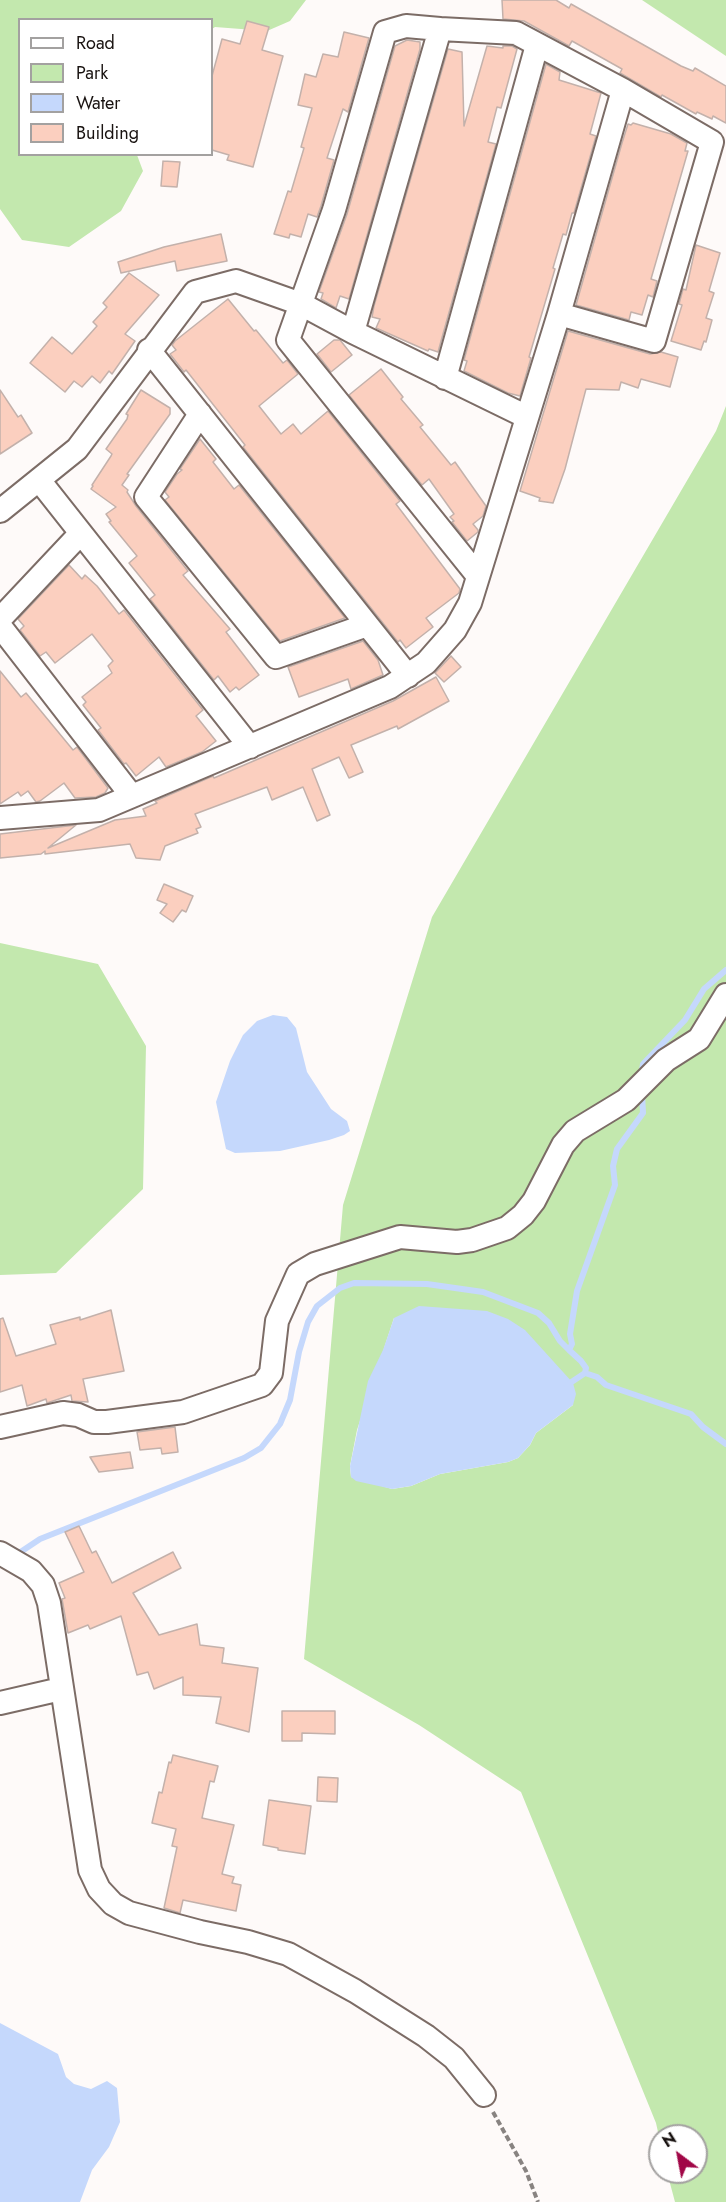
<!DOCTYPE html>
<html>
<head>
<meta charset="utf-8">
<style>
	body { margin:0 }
	#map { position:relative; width:726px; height:2202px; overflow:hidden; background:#fefaf9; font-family:Jost,sans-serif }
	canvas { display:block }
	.legend { position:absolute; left:18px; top:18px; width:195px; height:138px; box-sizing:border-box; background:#fff; border:2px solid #a3a1a0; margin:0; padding:8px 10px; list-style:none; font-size:18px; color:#191311 }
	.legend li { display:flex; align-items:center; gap:12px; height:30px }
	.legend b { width:30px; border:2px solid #a3a1a0 }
	.north { position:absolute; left:648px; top:2124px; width:60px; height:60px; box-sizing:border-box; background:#fff; border:2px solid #a3a1a0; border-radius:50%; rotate:328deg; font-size:16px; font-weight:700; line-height:24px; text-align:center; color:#191311 }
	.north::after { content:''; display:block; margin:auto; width:21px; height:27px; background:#a10747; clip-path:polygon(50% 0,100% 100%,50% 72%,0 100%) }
</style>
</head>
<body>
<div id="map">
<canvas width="726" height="2202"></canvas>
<ul class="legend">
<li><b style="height:8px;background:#fff"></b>Road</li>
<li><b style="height:16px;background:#c3e8ae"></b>Park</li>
<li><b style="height:16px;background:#c5d8fc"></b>Water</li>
<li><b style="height:16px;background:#fbcfbf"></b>Building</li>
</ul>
<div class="north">N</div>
</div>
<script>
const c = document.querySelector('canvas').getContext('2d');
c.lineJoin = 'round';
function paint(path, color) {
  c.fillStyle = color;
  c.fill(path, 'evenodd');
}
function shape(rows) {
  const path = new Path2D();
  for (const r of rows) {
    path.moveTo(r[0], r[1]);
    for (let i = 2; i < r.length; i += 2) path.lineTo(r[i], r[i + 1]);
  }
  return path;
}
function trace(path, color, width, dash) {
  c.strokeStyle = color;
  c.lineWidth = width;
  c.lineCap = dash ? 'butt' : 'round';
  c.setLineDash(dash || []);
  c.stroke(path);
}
paint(shape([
	[0,0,306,0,290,21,267,31,215,27,212,29,212,20,20,20,20,154,137,155,143,171,121,211,69,247,22,240,0,209],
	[642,0,726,0,726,56],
	[726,406,726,2202,675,2202,667,2172,696,2172,696,2136,660,2136,660,2141,656,2123,521,1792,419,1725,304,1659,343,1205,432,917,716,431],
	[394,1318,573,1405,536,1433,530,1445,518,1458,508,1462,440,1474,411,1486,392,1489,351,1477,350,1466,357,1430],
	[0,943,98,964,146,1046,143,1189,56,1273,0,1275]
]), '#c3e8ae');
paint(shape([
	[273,1015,287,1017,296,1028,307,1072,331,1109,347,1121,350,1131,344,1135,329,1140,280,1151,235,1153,226,1149,216,1102,230,1061,243,1035,257,1021],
	[419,1306,487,1311,508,1319,525,1330,573,1383,576,1394,573,1405,536,1433,530,1445,518,1458,508,1462,440,1474,411,1486,392,1489,356,1481,351,1477,350,1466,368,1381,383,1350,394,1318],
	[0,2023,58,2054,66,2077,74,2084,91,2089,107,2081,117,2088,120,2122,109,2147,92,2170,80,2202,0,2202]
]), '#c5d8fc');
trace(shape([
	[641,1077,643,1064,685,1020,704,989,726,970],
	[585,1373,597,1377,606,1385,691,1414,703,1427,726,1444],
	[567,1385,585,1373,586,1368,581,1361,569,1350,572,1344,570,1334,577,1291,615,1185,613,1166,617,1149,643,1113,642,1093],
	[16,1555,40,1539,244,1458,261,1448,280,1424,290,1400,299,1352,308,1322,317,1306,340,1288,354,1283,427,1284,483,1292,538,1313,549,1323,560,1341,569,1350]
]), '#c5d8fc', 6);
const building = shape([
	[502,0,556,0,569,8,571,4,681,66,693,71,695,68,726,86,726,123,713,116,712,119,697,112,696,114,662,95,661,97,620,73,622,69,572,41,569,46,524,21,503,19,502,0],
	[247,21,269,27,262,50,283,56,253,167,227,160,229,155,212,150,212,76,222,39,240,44,247,21],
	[344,32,369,38,348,112,343,109,327,158,334,160,321,206,317,217,308,214,301,237,290,234,289,238,274,234,288,191,291,192,304,148,301,147,312,108,298,105,305,74,316,77,323,54,338,57,344,32],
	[407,40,420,42,420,49,349,299,340,296,336,308,321,299,323,293,319,292,347,214,395,46,407,40],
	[487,46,503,48,503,46,512,46,517,49,501,108,497,107,488,142,496,144,438,352,429,349,428,351,376,328,380,319,372,317,374,306,448,49,462,52,464,126,487,46],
	[546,64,560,72,559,80,601,93,590,134,596,136,574,213,572,213,566,235,563,234,553,268,555,269,529,357,531,358,520,396,508,393,464,371,467,361,464,360,546,64],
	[633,123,671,134,687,143,685,151,688,151,651,279,657,281,653,297,648,295,642,315,631,312,629,320,576,305,622,143,628,124,631,125,633,123],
	[163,161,180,162,177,187,161,186,163,161],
	[221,234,227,261,177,271,175,261,121,273,118,262,164,247,221,234],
	[696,245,720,253,709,291,714,293,706,318,712,320,706,342,704,341,701,350,671,341,682,305,679,304,683,289,686,290,696,245],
	[129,273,159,295,125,334,135,341,112,374,109,371,100,383,92,376,82,387,74,381,65,392,30,363,52,337,72,354,97,326,93,322,107,307,103,303,129,273],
	[228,299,254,331,256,330,283,363,287,360,298,374,259,406,281,434,293,424,301,434,328,411,400,501,396,504,460,589,459,593,426,618,433,627,406,648,400,640,398,642,243,447,245,445,186,370,184,372,170,354,176,350,172,345,175,341,228,299],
	[568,331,650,354,661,352,678,357,670,387,641,379,638,388,621,382,619,390,586,389,565,469,553,503,539,501,540,498,520,491,568,331],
	[334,340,340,340,352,355,331,372,317,354,334,340],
	[381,369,403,397,401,399,423,425,420,427,451,465,455,462,486,506,483,516,473,524,478,530,478,532,467,541,452,522,454,521,450,517,454,514,429,479,422,485,349,395,381,369],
	[0,390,18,417,21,415,32,433,0,454,0,390],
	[141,390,170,408,170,414,127,474,129,475,122,485,128,490,127,492,136,506,188,571,183,575,230,629,226,632,259,675,239,690,236,687,230,692,218,676,214,680,150,599,155,595,129,563,137,556,109,522,111,521,106,514,116,507,91,489,93,486,92,485,111,456,112,454,106,449,127,419,128,415,126,414,141,390],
	[200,439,216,459,213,462,234,489,239,485,345,618,280,641,165,500,169,497,165,492,177,474,182,470,180,469,200,439],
	[69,565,82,579,85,575,97,586,119,614,124,610,203,710,196,716,216,741,202,752,166,767,159,757,136,776,126,763,124,764,98,730,101,728,83,705,86,702,82,697,112,673,108,666,113,661,92,634,55,663,46,652,40,656,20,630,24,626,18,619,69,565],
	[363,641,378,660,383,675,351,689,348,679,299,697,288,667,363,641],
	[451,656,461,667,444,682,435,673,451,656],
	[0,671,21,697,26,693,73,750,77,747,108,788,105,793,96,797,75,798,64,783,40,801,36,802,28,791,21,796,18,792,0,804,0,671],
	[436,677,449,701,398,729,397,726,351,745,363,772,349,778,339,757,312,769,330,815,317,821,303,787,272,800,267,787,195,814,201,827,196,829,198,833,165,846,160,860,136,858,130,844,45,854,45,851,41,854,0,858,0,834,76,825,48,848,115,820,146,816,143,809,157,803,155,801,213,776,214,778,393,701,436,677],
	[164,884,193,896,186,912,182,910,173,922,160,913,167,904,157,900,164,884],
	[111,1310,124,1371,83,1379,88,1402,72,1401,71,1395,47,1403,46,1399,27,1406,22,1385,0,1392,0,1319,3,1318,16,1356,56,1344,50,1325,80,1317,80,1320,111,1310],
	[175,1427,178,1452,162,1454,161,1448,140,1450,137,1432,175,1427],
	[130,1452,133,1468,99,1472,90,1457,130,1452],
	[79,1526,92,1553,96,1551,112,1583,173,1552,181,1568,133,1593,159,1635,197,1624,200,1645,224,1648,222,1663,258,1668,249,1732,216,1723,221,1697,183,1695,183,1677,154,1689,148,1672,137,1675,121,1616,90,1629,88,1625,68,1633,62,1599,65,1598,59,1583,84,1572,65,1532,79,1526],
	[282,1711,335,1711,335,1734,302,1733,302,1741,282,1741,282,1711],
	[173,1755,218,1766,214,1782,210,1781,202,1818,234,1825,222,1874,234,1877,232,1883,241,1885,236,1911,183,1900,180,1913,164,1908,177,1847,172,1846,176,1829,152,1823,159,1792,162,1793,169,1762,171,1763,173,1755],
	[318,1777,338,1778,337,1802,317,1801,318,1777],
	[269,1800,311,1806,305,1854,278,1850,278,1848,263,1845,269,1800]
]);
paint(building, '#fbcfbf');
trace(building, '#c3b1ab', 1.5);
const minor = shape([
	[440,29,406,26,385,32,334,210,288,340,478,576],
	[353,332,440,29,516,33,623,90,712,142,654,341,559,314],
	[149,350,408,676],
	[445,378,537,45],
	[200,414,146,497,276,657,367,625],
	[39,480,250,747],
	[0,511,77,449,195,292,236,281,301,304,353,332,527,417],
	[0,619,80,534],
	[0,626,131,795],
	[0,818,99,810,390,687,426,663,455,630,470,603,559,314,623,90],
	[0,1427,63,1413,78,1415,94,1422,107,1422,183,1412,262,1385,271,1373,277,1321,298,1274,315,1264,400,1237,457,1242,472,1240,507,1228,523,1215,534,1201,563,1145,575,1131,626,1100,666,1060,699,1039,726,995],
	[0,1553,31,1571,43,1585,49,1603,90,1870,99,1889,113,1904,129,1913,200,1932,248,1942,288,1954,355,1991,426,2036,454,2058,484,2095],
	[0,1703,61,1689]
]);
trace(minor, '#7c6c66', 26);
trace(shape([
	[493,2112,526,2171,538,2202]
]), '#888381', 4, [6, 3]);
trace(minor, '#fff', 22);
</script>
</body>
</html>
